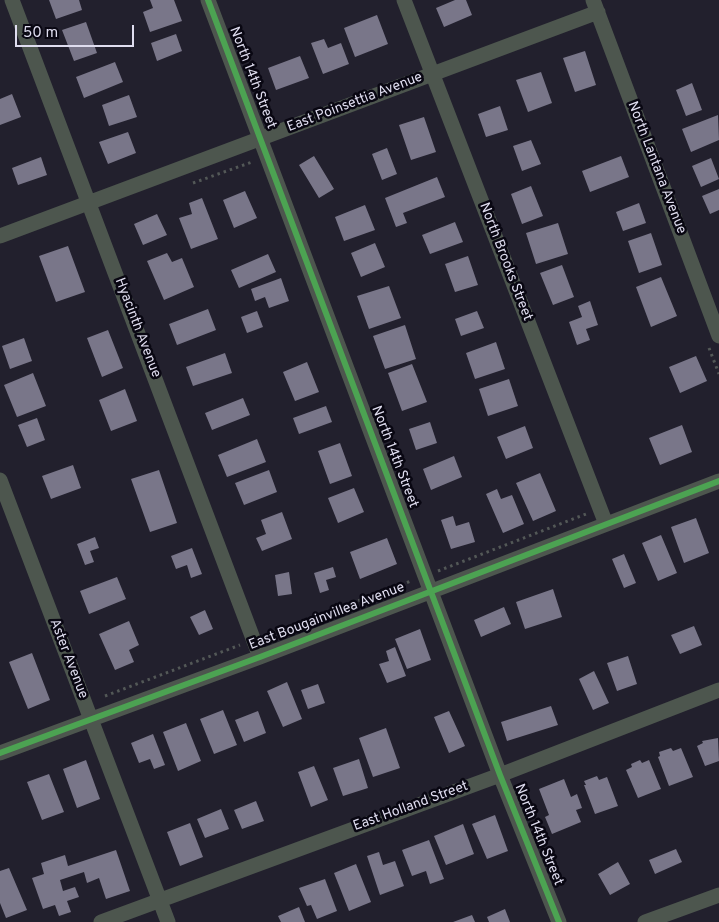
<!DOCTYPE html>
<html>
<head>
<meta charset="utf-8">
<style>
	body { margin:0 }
	#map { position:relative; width:719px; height:922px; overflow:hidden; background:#22202d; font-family:Overpass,sans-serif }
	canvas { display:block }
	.scale { position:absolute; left:15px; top:25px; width:119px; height:22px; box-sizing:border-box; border:2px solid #dfddef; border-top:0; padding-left:6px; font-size:15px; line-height:18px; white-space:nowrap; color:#dfddef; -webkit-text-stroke:4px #090712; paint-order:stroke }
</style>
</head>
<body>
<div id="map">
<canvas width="719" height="922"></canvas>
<div class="scale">50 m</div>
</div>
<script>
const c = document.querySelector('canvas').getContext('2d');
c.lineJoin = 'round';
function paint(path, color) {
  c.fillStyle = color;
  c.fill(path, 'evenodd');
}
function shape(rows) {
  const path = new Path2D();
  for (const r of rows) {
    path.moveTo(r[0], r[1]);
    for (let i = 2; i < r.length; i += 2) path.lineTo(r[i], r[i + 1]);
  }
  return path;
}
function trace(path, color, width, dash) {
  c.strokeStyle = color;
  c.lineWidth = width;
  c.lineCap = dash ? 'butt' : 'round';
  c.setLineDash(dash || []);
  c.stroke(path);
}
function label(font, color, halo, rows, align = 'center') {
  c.font = font + ' Overpass,sans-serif';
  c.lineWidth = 5;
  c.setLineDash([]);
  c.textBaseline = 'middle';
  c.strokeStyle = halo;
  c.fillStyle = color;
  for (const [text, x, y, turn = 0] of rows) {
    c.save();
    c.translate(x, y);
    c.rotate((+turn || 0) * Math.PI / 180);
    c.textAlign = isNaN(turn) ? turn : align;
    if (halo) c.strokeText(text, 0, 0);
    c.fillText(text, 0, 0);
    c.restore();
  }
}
paint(shape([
	[49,0,79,0,82,10,56,19],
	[150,0,174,0,182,21,150,32,143,12,153,8],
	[455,0,466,0,472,15,444,27,436,8],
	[377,15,388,44,355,57,344,28],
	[86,22,97,53,74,61,62,30],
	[176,34,182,51,157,61,151,43],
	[324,39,328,48,341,43,349,64,323,74,311,43],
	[585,51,596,85,575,92,563,58],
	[300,56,309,78,276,90,268,68],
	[115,62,123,82,84,98,76,77],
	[541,72,552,103,528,112,516,80],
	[692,83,702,110,686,116,676,90],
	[12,94,21,117,0,125,0,99],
	[129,95,137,117,109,126,102,105],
	[500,106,508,130,486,137,478,114],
	[718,115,719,140,691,152,682,129],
	[424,117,436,152,411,160,399,125],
	[128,132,136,153,108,164,99,142],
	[531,140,541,164,522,171,513,146],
	[387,148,397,174,382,180,372,154],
	[314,156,334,189,319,198,299,165],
	[621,156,629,177,590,192,582,171],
	[41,157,47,175,18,185,12,168],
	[711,158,719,179,701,187,692,166],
	[437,177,445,197,403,213,407,223,396,227,385,198],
	[531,186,543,216,522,224,511,194],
	[719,189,719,210,710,214,702,196],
	[245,191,257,218,234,228,223,200],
	[202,198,218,239,191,249,179,218,192,214,189,203],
	[639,203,646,223,623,231,616,212],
	[365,205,375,230,344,241,335,217],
	[157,214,167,235,143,245,134,224],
	[455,222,463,242,430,254,422,235],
	[558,223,568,254,536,264,526,233],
	[651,233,662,265,639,273,628,241],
	[375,243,385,267,361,277,351,253],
	[68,246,85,292,56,302,39,256],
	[167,253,172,262,182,258,194,287,164,300,147,261],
	[268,254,276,272,239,288,231,270],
	[468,256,478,285,455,292,445,264],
	[562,265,574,297,553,305,540,273],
	[661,277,677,316,651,327,636,287],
	[281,278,289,301,269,308,265,297,255,301,251,289],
	[389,286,401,318,369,329,357,296],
	[590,301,598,325,586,329,590,340,577,345,569,322,582,317,578,306],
	[208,309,216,330,177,345,169,324],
	[257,311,263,327,247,333,241,317],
	[477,311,484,328,461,336,455,319],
	[405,325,416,359,385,369,373,336],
	[108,330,123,368,102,377,87,338],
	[24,338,32,361,10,369,2,346],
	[496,342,505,369,475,379,466,353],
	[225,353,232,373,193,386,186,367],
	[696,356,707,381,680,393,669,367],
	[307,362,319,392,295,401,283,372],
	[412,364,427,402,402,411,388,373],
	[33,373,46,406,17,417,4,385],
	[509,379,518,406,488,416,479,389],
	[125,389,137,421,111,431,99,400],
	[243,398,250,415,212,430,205,413],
	[326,406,332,422,299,434,293,418],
	[37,418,45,440,27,447,18,425],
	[430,422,437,443,416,450,409,429],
	[682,425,692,452,660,465,649,438],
	[525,426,533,448,506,459,497,437],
	[257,439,266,462,227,477,218,455],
	[340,443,352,476,330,484,318,451],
	[454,456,462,477,431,490,423,469],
	[73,465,81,488,51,499,42,476],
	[159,470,177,523,150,532,131,479],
	[269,470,277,492,244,505,235,483],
	[540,473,556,511,533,521,516,483],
	[354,488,364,512,338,523,328,498],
	[497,489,501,499,512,495,524,524,503,533,486,494],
	[282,512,292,539,262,551,256,538,266,534,261,520],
	[453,516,456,526,469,522,475,542,451,549,441,520],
	[696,518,709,553,684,563,671,527],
	[661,535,677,573,658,581,642,543],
	[95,537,99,548,90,551,94,562,85,565,77,544],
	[387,538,397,564,360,579,350,552],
	[192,548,202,574,191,578,187,565,176,569,171,556],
	[624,554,636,583,624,588,612,559],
	[333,567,336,577,326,580,329,590,320,593,314,573],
	[289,572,292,594,278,596,275,575],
	[117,577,126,599,89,614,80,591],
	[553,589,562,617,525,629,516,602],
	[504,607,511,624,481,637,474,620],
	[205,610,213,629,199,635,190,617],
	[129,621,139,645,129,650,134,662,115,670,99,634],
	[694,626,702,645,680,654,671,635],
	[420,629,431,660,407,669,395,639],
	[395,647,406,676,387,683,379,664,389,661,386,651],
	[32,653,50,700,28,709,9,662],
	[628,656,637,684,617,691,607,663],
	[594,671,609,703,593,710,579,679],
	[287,682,302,719,283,727,267,691],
	[318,684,325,703,308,709,301,690],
	[551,706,558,725,507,741,501,722],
	[223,710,237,745,214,754,200,719],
	[258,711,266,733,244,742,235,720],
	[449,711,465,746,449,753,434,717],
	[186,723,201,761,178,771,163,732],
	[386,728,400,768,373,777,359,738],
	[153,734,165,765,154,769,150,759,139,763,131,743],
	[718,738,719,761,705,766,697,746,703,743,702,741],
	[671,748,673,751,681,748,693,777,669,786,658,757,660,756,659,752],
	[359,759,368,788,343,796,333,768],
	[86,760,100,799,77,808,63,769],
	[640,760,642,763,649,760,661,789,638,798,626,770,632,767,631,764],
	[314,766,328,800,311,807,298,772],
	[49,774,64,812,42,820,27,782],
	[597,776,599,780,607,777,618,806,595,814,584,785,586,785,584,781],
	[564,779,571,797,577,794,582,808,576,810,581,822,552,834,545,817,549,815,539,789],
	[256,801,264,821,242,829,234,810],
	[221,809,229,829,205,838,197,819],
	[495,815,508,851,487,859,472,824],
	[190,823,203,857,180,866,167,832],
	[463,824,474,854,446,865,434,836],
	[429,840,444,879,430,884,426,871,412,876,402,850],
	[676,849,682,862,655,874,649,860],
	[116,850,130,891,106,899,99,878,87,883,84,872,60,880,63,891,75,887,79,897,67,901,71,912,59,916,55,905,43,909,32,878,44,874,41,863,65,855,68,866],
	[379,852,383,865,395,861,404,886,380,895,367,856],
	[618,862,630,884,610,895,598,874],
	[356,864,371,902,349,911,334,873],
	[9,868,27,910,6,918,0,903,0,871],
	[325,879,337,911,317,919,311,905,307,906,299,888],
	[299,907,305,922,281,922,278,916],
	[505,909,510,922,489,922,487,917],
	[472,915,475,922,453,922]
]), '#797689');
trace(shape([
	[193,183,252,162],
	[709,348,719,374],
	[438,571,586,514],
	[267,635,411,581],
	[105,696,240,645]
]), '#535857', 3, [2.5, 4]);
trace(shape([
	[12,0,260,657],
	[208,0,500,775,559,922],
	[404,0,606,524],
	[593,0,719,336],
	[0,236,598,12],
	[0,480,168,922],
	[0,753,260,657,719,481],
	[101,922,500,775,719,690],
	[645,922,719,895]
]), '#4d564e', 15);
trace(shape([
	[208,0,500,775,559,922],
	[0,753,260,657,719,481]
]), '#4ca352', 6);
label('14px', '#dfddef', '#090712', [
	["North 14th Street",252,78,69],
	["East Poinsettia Avenue",355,103,-21],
	["North Lantana Avenue",656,168,69],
	["North Brooks Street",505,262,69],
	["Hyacinth Avenue",137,328,69],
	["North 14th Street",394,457,69],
	["East Bougainvillea Avenue",327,617,-21],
	["Aster Avenue",68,659,69],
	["East Holland Street",411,807,-20],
	["North 14th Street",538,835,68]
]);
</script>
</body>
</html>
